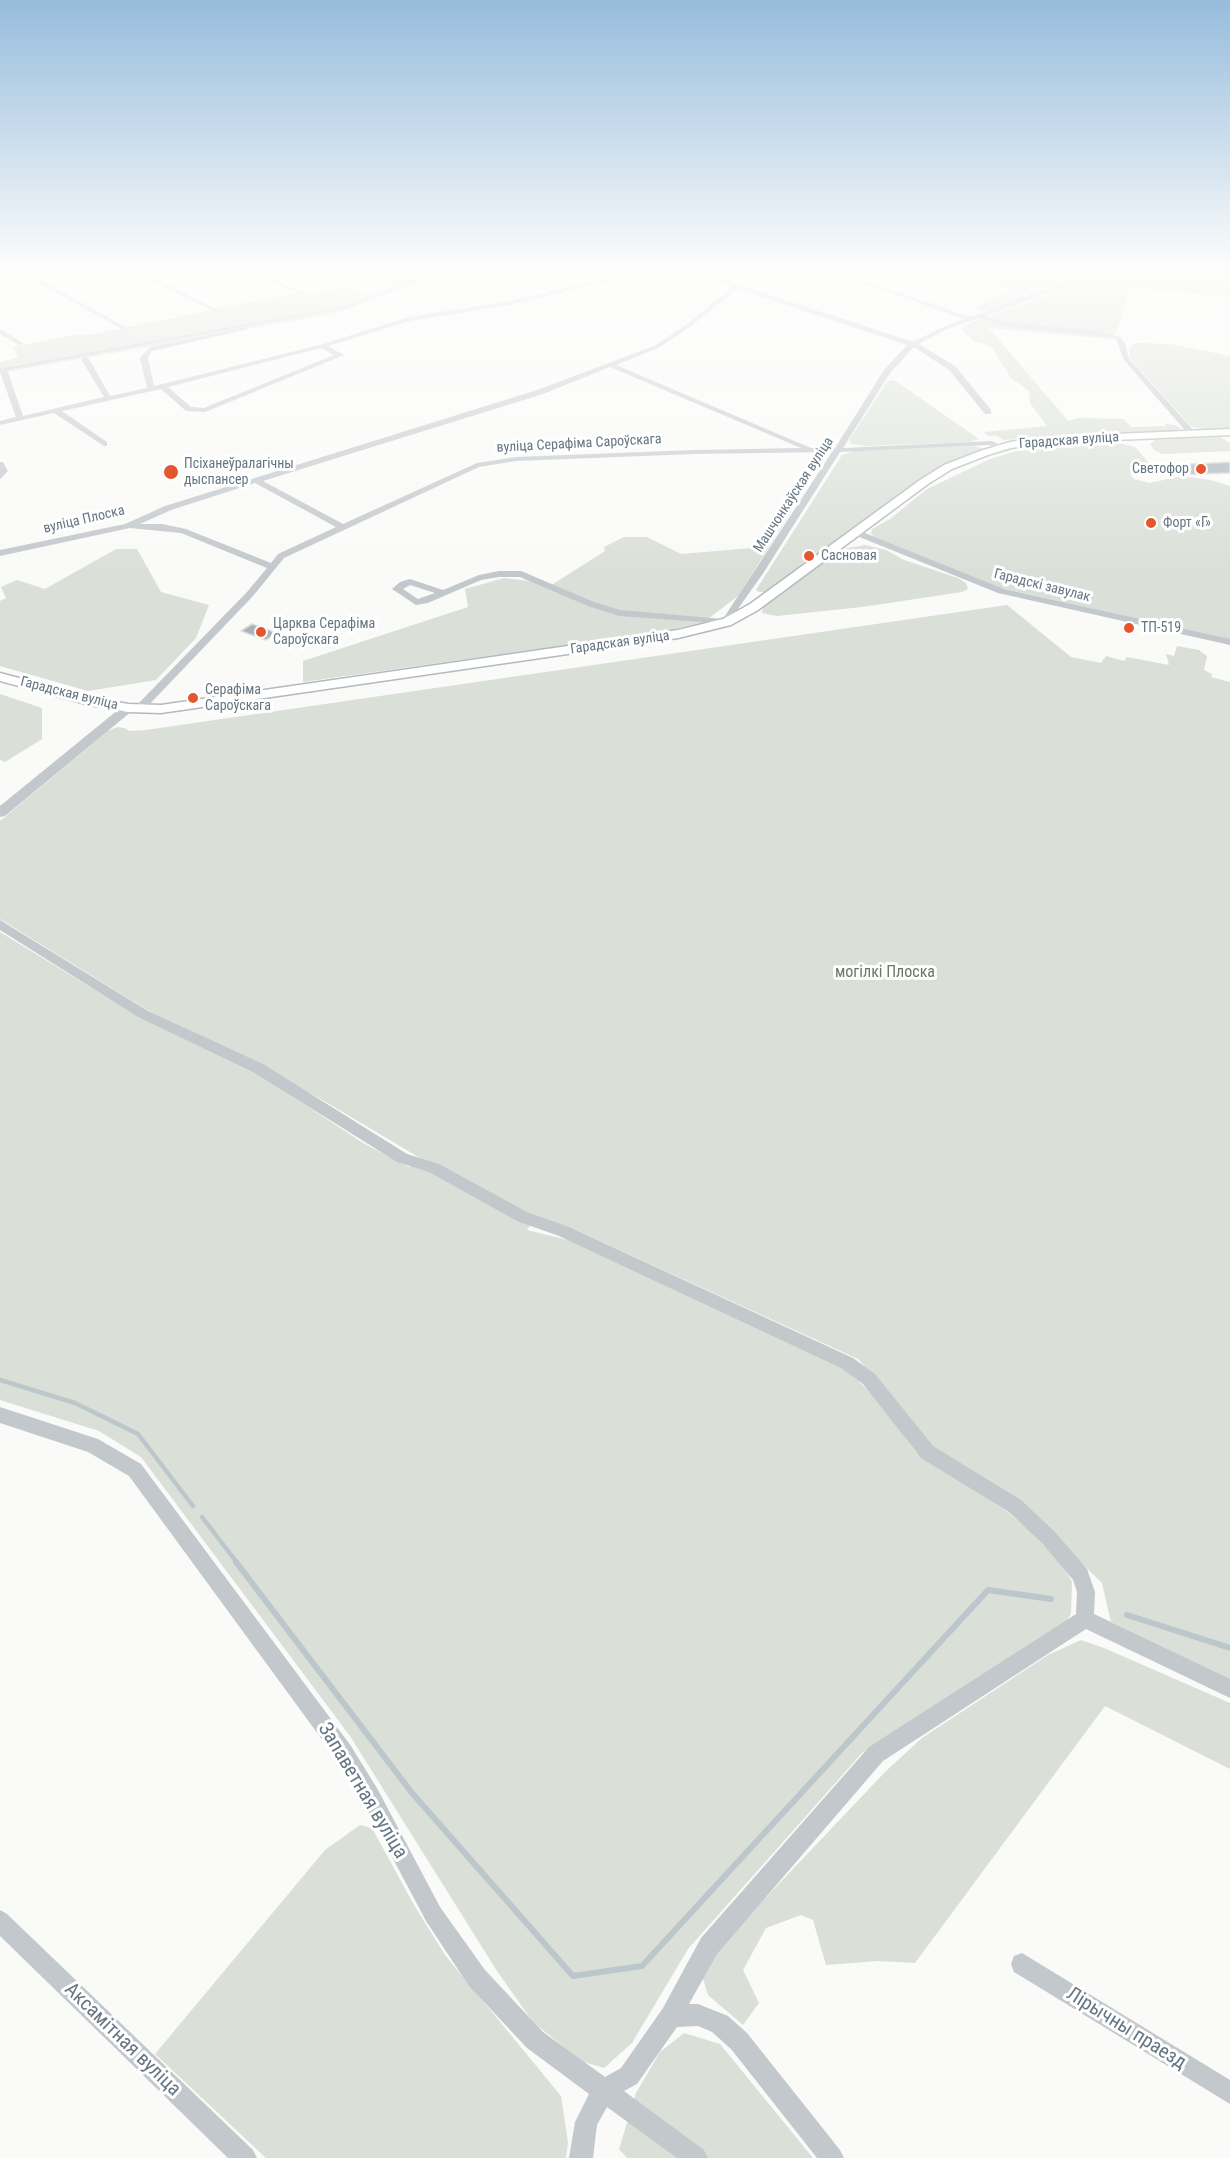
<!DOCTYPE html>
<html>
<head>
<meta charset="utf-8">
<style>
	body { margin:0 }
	canvas { display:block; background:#fafaf8 }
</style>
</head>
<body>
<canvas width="1230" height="2158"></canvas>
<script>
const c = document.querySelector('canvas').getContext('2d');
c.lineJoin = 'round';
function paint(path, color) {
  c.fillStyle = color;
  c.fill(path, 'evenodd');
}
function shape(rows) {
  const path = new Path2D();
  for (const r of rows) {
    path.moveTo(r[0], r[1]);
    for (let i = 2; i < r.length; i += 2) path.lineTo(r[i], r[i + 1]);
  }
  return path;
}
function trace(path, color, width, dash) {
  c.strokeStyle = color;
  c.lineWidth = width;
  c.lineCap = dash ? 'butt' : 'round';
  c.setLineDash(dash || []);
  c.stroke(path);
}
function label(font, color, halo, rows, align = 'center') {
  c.font = font + ' "Roboto Condensed",sans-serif';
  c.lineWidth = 6;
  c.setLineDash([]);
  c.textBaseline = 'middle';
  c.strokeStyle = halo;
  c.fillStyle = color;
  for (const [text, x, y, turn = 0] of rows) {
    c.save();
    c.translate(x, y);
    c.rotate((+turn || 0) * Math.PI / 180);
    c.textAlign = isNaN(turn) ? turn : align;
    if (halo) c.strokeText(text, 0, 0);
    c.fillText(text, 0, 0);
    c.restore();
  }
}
paint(shape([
	[430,272,530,272,479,282,462,272,430,279,337,313,0,373,0,362,18,358,13,347,72,335,89,335,290,294,306,292,316,294,346,287,366,296],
	[956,272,974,272,1030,296,989,311,979,310,977,309,979,305,1010,290],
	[986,272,1092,272,1040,290,1022,287],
	[1104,272,1230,272,1230,298,1130,286,1119,326,1111,339,989,328,1068,421,1080,418,1124,419,1131,427,1166,426,1165,424,1175,425,1181,428,1175,431,1004,440,997,436,988,436,984,432,1047,426,1030,403,1029,391,1011,378,991,346,975,342,962,330,966,324,1038,299],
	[1135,343,1170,344,1230,356,1230,430,1205,430,1191,426,1130,359,1129,348],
	[891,380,897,382,979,439,970,442,865,446,851,444,849,440,887,382],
	[1220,437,1230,443,1230,451,1163,454,1154,450,1150,444,1155,440],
	[1114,442,1135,447,1151,465,1133,470,1130,474,1134,479,1149,483,1177,477,1188,477,1211,480,1230,486,1230,640,1001,588,874,537,871,534,872,529,890,519,927,489,990,459,1033,446],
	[974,446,984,449,950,464,828,549,815,554,803,563,797,571,768,592,759,592,756,590,842,455,855,451],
	[796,504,738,596,704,622,666,631,303,682,303,661,468,607,465,589,504,578,553,584,605,551,604,547,624,537,647,537,681,554,752,548],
	[865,545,886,550,904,560,958,578,966,583,968,589,962,592,862,607,777,616,762,613,763,608,842,549],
	[116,549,137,549,161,592,209,605,196,638,156,680,88,691,0,666,0,601,6,598,1,587,17,580,45,589],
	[1007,605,1071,657,1101,663,1106,656,1124,661,1127,657,1169,665,1166,654,1174,656,1177,646,1199,650,1207,656,1204,670,1212,674,1211,677,1230,682,1230,1680,1111,1622,1102,1583,1074,1556,927,1444,889,1393,858,1359,580,1232,537,1216,527,1230,572,1241,844,1367,876,1398,915,1451,1008,1512,1055,1553,1072,1582,1071,1614,1067,1620,862,1753,688,1949,632,2043,604,2068,581,2061,533,2022,497,1971,350,1736,141,1457,99,1431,0,1400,0,932,139,1017,257,1073,363,1143,409,1167,420,1158,319,1098,222,1046,152,1013,0,919,0,821,108,731,117,727,125,728,129,731,146,730],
	[0,694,42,708,42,739,5,762,0,760],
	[1081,1640,1104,1648,1230,1703,1230,1769,1105,1706,915,1963,878,1961,826,1965,813,1920,801,1915,766,1928,743,1970,759,2003,743,2025,708,1995,701,1972,719,1947,886,1771,922,1738,1048,1655],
	[360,1825,372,1828,414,1905,445,1955,561,2096,568,2142,566,2158,266,2158,155,2054,325,1850],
	[684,2033,720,2044,813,2158,627,2158,619,2149,636,2093,660,2052]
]), '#dadfd7');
trace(shape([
	[406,284,437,272],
	[0,370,347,307,401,286]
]), '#bbc7cb', 2);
trace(shape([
	[0,1380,75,1403,138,1434,193,1506],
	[202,1517,238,1564]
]), '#bbc7cb', 4.5);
trace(shape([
	[236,1562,412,1793,573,1976,642,1966,988,1590,1051,1599],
	[1127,1615,1230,1648]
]), '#bbc7cb', 6);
const building = shape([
	[1230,462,1230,473,1177,475,1169,465,1230,462],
	[252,624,277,633,266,640,241,631,252,624]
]);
paint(building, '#aab3b9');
trace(building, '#dcdcda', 1.5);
const secondary = shape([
	[1230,429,1230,435,1047,443,1011,448,988,455,952,469,928,484,758,610,731,625,678,638,161,713,128,712,90,705,0,681,0,673,91,697,128,704,161,705,678,630,723,619,750,604,920,480,944,465,980,451,1010,442,1047,437,1230,429]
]);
trace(secondary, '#b3babf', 3);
paint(shape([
	[18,272,26,272,129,329,124,330,18,272],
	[134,272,142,272,220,311,215,312,134,272],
	[251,272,259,272,304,293,299,294,251,272],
	[372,272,380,272,399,280,420,272,428,272,399,284,372,272],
	[636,272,647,272,504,306,410,321,328,346,344,355,205,412,186,411,161,389,62,411,107,442,107,446,104,446,54,413,0,425,0,421,16,417,0,372,4,370,8,372,23,416,104,397,81,359,85,357,89,359,110,396,147,388,140,358,150,347,246,327,249,329,152,351,148,358,154,386,320,345,409,317,504,302,636,272],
	[321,348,334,355,204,408,191,407,168,387,321,348],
	[688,272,697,272,740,285,913,342,943,327,964,319,838,274,838,272,971,317,1031,295,978,272,986,272,1037,293,1096,272,1105,272,986,316,1002,322,1098,331,1120,337,1125,343,1129,359,1197,434,1190,436,1124,360,1116,339,1098,335,1001,326,980,318,947,329,919,344,955,366,991,410,991,414,985,414,949,370,914,347,890,373,843,448,992,441,1003,446,1003,450,997,450,990,445,840,452,764,572,735,613,730,624,619,616,588,606,520,577,499,577,481,580,428,603,416,605,392,589,400,582,410,579,443,590,479,575,499,571,521,571,594,602,620,610,723,619,832,452,694,454,516,461,479,467,284,558,253,596,143,711,139,712,135,711,135,707,247,592,267,568,181,533,130,528,0,556,0,550,125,524,165,506,537,390,654,346,686,325,732,287,688,272],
	[738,289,907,345,884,370,835,448,811,448,616,365,658,348,690,327,738,289],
	[610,367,801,448,694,450,516,457,477,463,343,524,263,481,543,394,610,367],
	[255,483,336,527,278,554,271,563,186,529,162,524,140,524,171,510,255,483],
	[410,585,435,593,418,599,403,589,410,585],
	[0,329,2,330,24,344,19,345,0,334,0,329],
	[0,462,3,462,8,471,0,479,0,462],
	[855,529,1004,589,1230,639,1230,645,998,593,852,534,852,530,855,529],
	[0,920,148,1011,263,1064,407,1154,439,1164,527,1212,569,1227,853,1358,875,1374,933,1446,1021,1500,1055,1532,1087,1569,1095,1592,1094,1614,1230,1679,1230,1698,1086,1629,883,1761,717,1954,689,2004,698,2004,728,2016,747,2033,840,2150,844,2158,817,2158,731,2049,712,2032,698,2026,677,2027,637,2084,624,2091,704,2150,708,2158,677,2158,607,2107,597,2125,593,2158,569,2158,575,2122,589,2094,527,2048,469,1986,426,1921,364,1804,337,1760,129,1476,88,1452,0,1423,0,1407,98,1439,141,1464,351,1746,378,1790,440,1907,485,1970,543,2032,605,2077,621,2068,663,2008,701,1938,869,1747,1076,1614,1077,1592,1073,1580,1043,1544,1009,1512,921,1458,863,1384,841,1368,559,1236,517,1221,429,1172,397,1162,253,1072,138,1017,0,930,0,920],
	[0,1910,7,1914,253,2150,257,2158,228,2158,0,1936,0,1910],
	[1022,1953,1230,2080,1230,2104,1014,1972,1011,1964,1014,1956,1022,1953]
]), '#c3c8cc');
paint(shape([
	[128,704,132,705,134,708,132,711,5,816,0,817,0,806,124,705,128,704]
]), '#c3c8cc');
paint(secondary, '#fff');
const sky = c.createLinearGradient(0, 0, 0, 574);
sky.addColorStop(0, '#96bcdc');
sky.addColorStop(0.47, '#fdfdfc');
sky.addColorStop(1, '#fdfdfc00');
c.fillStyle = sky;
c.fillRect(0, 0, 1230, 574);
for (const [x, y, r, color] of [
	[1201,469,6,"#e4572e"],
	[171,472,8,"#e4572e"],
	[1151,523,6,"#e4572e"],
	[809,556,6,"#e4572e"],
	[1129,628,6,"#e4572e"],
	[261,632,6,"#e4572e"],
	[193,698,6,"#e4572e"]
]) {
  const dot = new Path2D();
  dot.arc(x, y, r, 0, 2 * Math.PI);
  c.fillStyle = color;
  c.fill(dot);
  trace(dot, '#fff', 2);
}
label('14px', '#657683', '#fff', [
	["Гарадская вуліца",1069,441,-4],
	["вуліца Серафіма Сароўскага",579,444,-3],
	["Машчонкаўская вуліца",794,495,-57],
	["вуліца Плоска",84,520,-13],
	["Гарадскі завулак",1042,586,14],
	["Гарадская вуліца",620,643,-8],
	["Гарадская вуліца",69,694,14]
]);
label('14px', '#657683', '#fff', [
	["Псіханеўралагічны",184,464],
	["дыспансер",184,480],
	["Светофор",1189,469,"right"],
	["Форт «Г»",1163,523],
	["Сасновая",821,556],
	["Царква Серафіма",273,624],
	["Сароўскага",273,640],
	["ТП-519",1141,628],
	["Серафіма",205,690],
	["Сароўскага",205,706]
], 'left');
label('16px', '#687a64', '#fff', [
	["могілкі Плоска",885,973]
]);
label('20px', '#657683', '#fff', [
	["Запаветная вуліца",362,1791,59],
	["Лірычны праезд",1126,2029,32],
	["Аксамітная вуліца",122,2040,44]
]);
</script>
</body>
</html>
